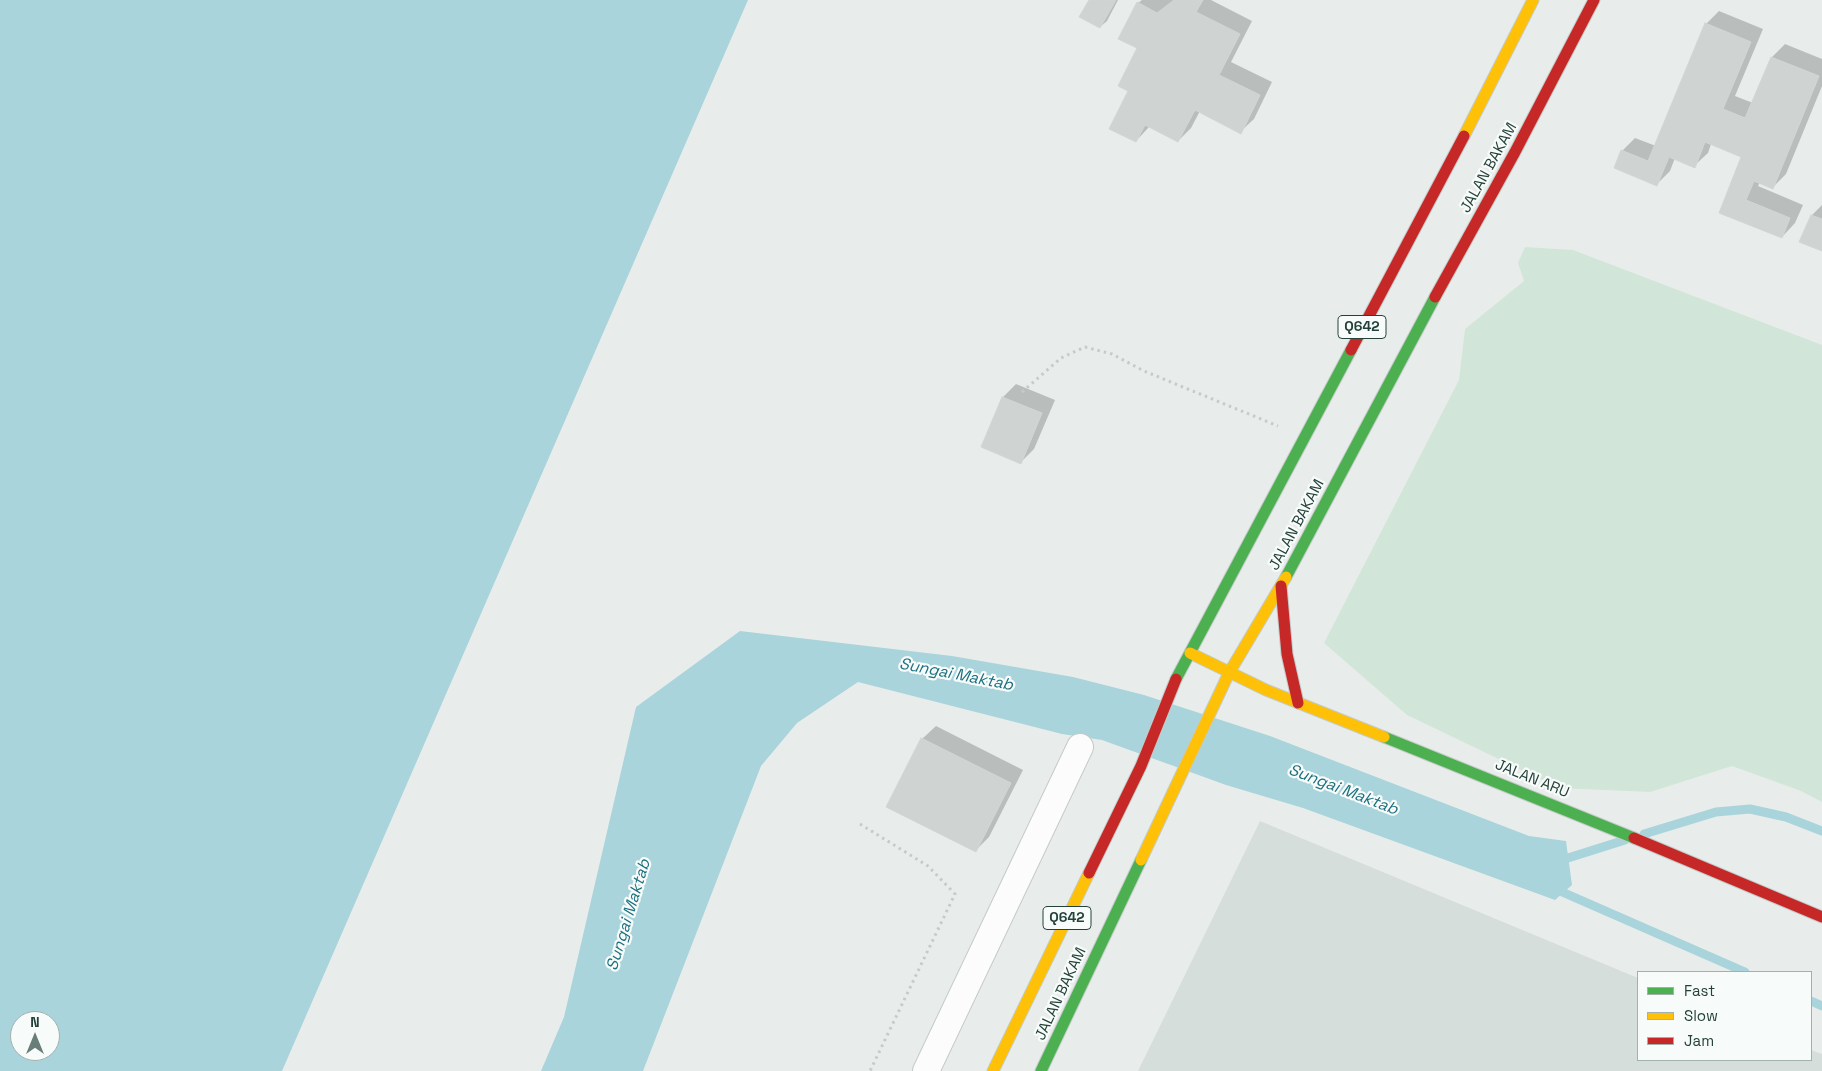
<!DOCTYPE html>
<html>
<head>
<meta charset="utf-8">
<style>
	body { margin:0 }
	#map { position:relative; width:1822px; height:1071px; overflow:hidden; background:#e8edeb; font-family:"Space Grotesk",sans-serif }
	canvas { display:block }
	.legend { position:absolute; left:1637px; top:971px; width:175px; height:90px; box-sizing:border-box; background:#f7fbf9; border:1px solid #a3b1ad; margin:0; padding:6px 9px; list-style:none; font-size:15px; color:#24423a }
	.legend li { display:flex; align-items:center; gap:10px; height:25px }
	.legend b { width:25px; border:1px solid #a3b1ad }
	.north { position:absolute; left:10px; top:1011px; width:50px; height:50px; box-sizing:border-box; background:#f7fbf9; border:1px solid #a3b1ad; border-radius:50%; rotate:0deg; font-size:14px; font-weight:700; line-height:20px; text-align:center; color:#24423a }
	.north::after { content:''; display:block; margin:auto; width:18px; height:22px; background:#697e78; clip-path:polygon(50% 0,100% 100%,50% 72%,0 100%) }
</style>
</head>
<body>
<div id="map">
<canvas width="1822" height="1071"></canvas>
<ul class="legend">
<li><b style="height:6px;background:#4caf50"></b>Fast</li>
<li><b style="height:6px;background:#ffc107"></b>Slow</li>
<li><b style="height:6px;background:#c62828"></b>Jam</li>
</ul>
<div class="north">N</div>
</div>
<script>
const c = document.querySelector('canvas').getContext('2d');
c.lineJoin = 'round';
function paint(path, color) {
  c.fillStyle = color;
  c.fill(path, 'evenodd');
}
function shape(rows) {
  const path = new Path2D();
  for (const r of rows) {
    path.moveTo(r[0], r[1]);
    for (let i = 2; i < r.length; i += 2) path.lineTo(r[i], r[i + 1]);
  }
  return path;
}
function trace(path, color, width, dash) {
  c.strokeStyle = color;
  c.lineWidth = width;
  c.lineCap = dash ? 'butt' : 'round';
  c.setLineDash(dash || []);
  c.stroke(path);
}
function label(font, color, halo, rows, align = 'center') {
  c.font = font + ' "Space Grotesk",sans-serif';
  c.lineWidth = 4.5;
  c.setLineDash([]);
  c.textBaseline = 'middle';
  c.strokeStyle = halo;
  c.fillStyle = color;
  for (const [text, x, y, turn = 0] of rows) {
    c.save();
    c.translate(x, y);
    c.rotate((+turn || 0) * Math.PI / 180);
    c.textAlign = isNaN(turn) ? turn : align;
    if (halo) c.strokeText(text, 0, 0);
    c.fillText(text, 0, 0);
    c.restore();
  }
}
paint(shape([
	[1260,821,1638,978,1638,1060,1811,1060,1811,1050,1822,1054,1822,1071,1138,1071]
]), '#d6dedb');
paint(shape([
	[1525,247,1573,250,1822,345,1822,802,1801,791,1732,766,1650,792,1559,788,1407,715,1324,643,1459,380,1465,329,1524,281,1518,263]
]), '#d1e6d8');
paint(shape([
	[0,0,748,0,282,1071,0,1071],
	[20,1021,50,1021,50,1051,20,1051],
	[740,631,952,656,1073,677,1144,695,1270,736,1529,836,1566,841,1572,885,1555,900,1303,808,1226,785,1102,740,1062,734,858,682,797,723,761,766,643,1071,541,1071,564,1017,636,707]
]), '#a9d4db');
paint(shape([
	[1090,0,1118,0,1107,21,1100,27],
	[1142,0,1211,0,1252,21,1231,62,1272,82,1254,119,1240,132,1200,111,1191,128,1178,141,1150,126,1136,141,1130,91,1139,47,1138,3],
	[1719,11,1763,29,1735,96,1753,103,1772,57,1785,44,1822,59,1822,86,1786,174,1772,188,1760,182,1758,186,1803,205,1795,223,1782,237,1720,212,1743,157,1711,144,1708,153,1694,166,1675,158,1670,171,1657,184,1622,151,1635,138,1656,146,1706,24],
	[1822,205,1822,250,1801,241,1812,215],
	[1016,384,1055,400,1034,449,1021,462,983,446,1003,397],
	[936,726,1023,770,989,837,976,850,922,739]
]), '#0003');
trace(shape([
	[1644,834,1716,812,1750,809,1786,817,1822,831],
	[1558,858,1568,858,1625,840],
	[1553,888,1745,972],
	[1811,1001,1822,1006]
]), '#a9d4db', 9);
const building = shape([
	[1089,0,1116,0,1100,28,1079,17,1089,0],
	[1174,0,1203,0,1196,12,1240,34,1219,75,1260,95,1241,134,1195,110,1178,142,1145,125,1136,142,1109,129,1128,91,1118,86,1137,48,1118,39,1137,2,1157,13,1174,0],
	[1705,23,1751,42,1723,109,1745,118,1771,57,1819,76,1773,189,1754,181,1746,200,1790,218,1782,238,1719,213,1741,157,1705,142,1695,168,1669,157,1657,186,1614,168,1621,150,1648,161,1705,23],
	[1811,215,1822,219,1822,251,1799,242,1811,215],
	[1002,397,1042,413,1021,464,981,447,1002,397],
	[921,738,1011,783,976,852,886,807,921,738]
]);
paint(building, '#cfd4d2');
trace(building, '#d1d6d4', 1);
const street = shape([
	[926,1071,1080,747]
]);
const fast = shape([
	[1286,577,1435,297],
	[1176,679,1351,350],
	[1384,737,1634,838],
	[1041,1071,1141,860]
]);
const slow = shape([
	[1464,136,1533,0],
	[1190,653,1266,690,1384,737],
	[1141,860,1229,673,1286,577],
	[993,1071,1089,873]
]);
const jam = shape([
	[1435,297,1515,152,1594,0],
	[1351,350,1464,136],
	[1281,586,1287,654,1298,703],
	[1634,838,1822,917],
	[1089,873,1141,766,1176,679]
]);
trace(street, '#c5cac8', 28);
trace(fast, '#c3cbc8', 13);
trace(slow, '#c3cbc8', 13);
trace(jam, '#c3cbc8', 13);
trace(shape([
	[1022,392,1061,358,1085,347,1112,354,1144,371,1278,426],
	[860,824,928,866,955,894,870,1071]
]), '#c3ccca', 3, [2.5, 4]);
trace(street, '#fcfcfc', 26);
trace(fast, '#4caf50', 11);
trace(slow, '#ffc107', 11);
trace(jam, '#c62828', 11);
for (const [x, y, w] of [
	[1362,327,48],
	[1067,918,48]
]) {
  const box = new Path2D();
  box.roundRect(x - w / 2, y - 11.5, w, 23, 4);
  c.fillStyle = '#f7fbf9';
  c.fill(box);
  trace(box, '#24423a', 1);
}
label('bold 14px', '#24423a', null, [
	["Q642",1362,327],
	["Q642",1067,918]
]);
label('15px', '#24423a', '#f7fbf9', [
	["JALAN BAKAM",1489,168,-61],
	["JALAN BAKAM",1297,525,-62],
	["JALAN ARU",1532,779,22],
	["JALAN BAKAM",1061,994,-65]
]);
label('italic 16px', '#1c6f80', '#f7fbf9', [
	["Sungai Maktab",956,675,11],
	["Sungai Maktab",1343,790,21],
	["Sungai Maktab",629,915,-73]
]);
</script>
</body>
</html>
